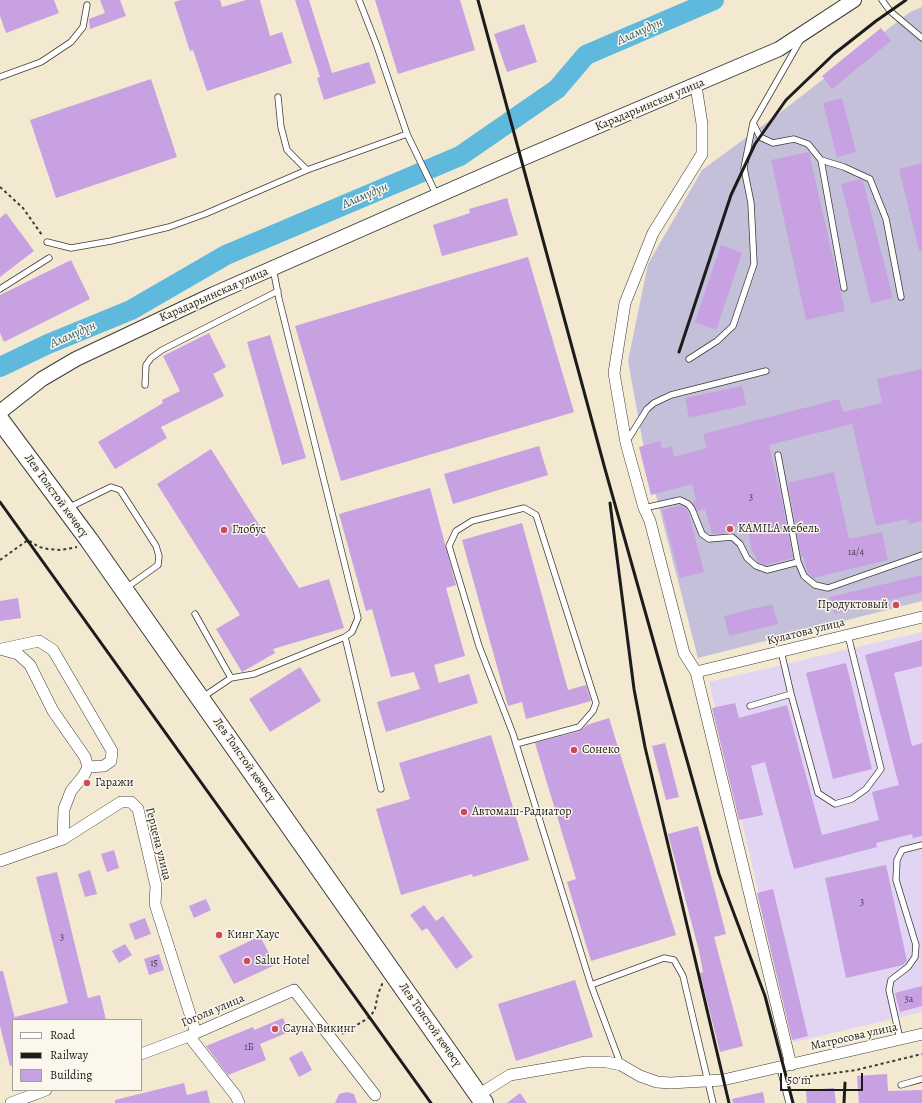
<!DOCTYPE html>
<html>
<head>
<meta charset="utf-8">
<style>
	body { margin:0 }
	#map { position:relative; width:922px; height:1103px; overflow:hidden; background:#f2e9d0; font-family:Alegreya,serif }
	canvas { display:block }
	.legend { position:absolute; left:12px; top:1019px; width:130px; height:72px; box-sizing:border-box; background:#fbf7ec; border:1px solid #a29f99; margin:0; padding:5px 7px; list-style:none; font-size:12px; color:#1c1c1c }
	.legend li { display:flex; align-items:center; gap:8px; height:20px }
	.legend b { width:20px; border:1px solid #a29f99 }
	.scale { position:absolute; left:780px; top:1073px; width:83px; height:18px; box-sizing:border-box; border:2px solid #1c1c1c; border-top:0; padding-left:5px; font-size:12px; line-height:14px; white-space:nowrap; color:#1c1c1c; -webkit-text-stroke:3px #fbf7ec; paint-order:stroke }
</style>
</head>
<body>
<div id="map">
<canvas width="922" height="1103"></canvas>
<ul class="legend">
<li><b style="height:5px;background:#fff"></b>Road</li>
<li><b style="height:5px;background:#1c1c1c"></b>Railway</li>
<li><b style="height:11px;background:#c7a1e2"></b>Building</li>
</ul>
<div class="scale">50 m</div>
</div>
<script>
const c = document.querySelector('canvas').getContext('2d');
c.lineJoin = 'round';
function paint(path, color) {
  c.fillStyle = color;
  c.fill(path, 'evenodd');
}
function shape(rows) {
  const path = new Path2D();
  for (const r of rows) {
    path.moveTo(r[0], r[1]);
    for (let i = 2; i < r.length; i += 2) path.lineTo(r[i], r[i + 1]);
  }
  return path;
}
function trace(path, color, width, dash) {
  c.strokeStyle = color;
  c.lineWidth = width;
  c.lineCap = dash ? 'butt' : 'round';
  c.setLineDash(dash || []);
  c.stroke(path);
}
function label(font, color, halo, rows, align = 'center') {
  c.font = font + ' Alegreya,serif';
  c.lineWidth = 3;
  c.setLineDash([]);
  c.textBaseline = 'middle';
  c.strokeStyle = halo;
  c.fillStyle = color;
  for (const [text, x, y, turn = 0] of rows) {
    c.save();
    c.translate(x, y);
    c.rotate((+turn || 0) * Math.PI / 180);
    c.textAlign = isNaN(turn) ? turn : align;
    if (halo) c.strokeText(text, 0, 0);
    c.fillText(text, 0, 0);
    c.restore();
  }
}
paint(shape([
	[922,632,922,1012,794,1042,709,682]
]), '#e2d4f3');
paint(shape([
	[922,7,922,601,698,658,644,449,628,361,648,264,702,170,777,115,910,12]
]), '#c5c0da');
trace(shape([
	[0,367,48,344,131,310,226,255,460,156,557,89,586,55,714,0]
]), '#5eb9dc', 20);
paint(shape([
	[0,0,54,0,59,13,6,33,0,16],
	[100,0,120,0,126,16,90,29,89,19,105,13],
	[181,0,220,0,222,7,246,0,260,0,270,36,282,32,292,63,207,91,193,50,190,51,174,2],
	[295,0,309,0,332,73,369,62,376,83,324,100,317,78,320,77],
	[375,0,460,0,475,50,398,74],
	[524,24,537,62,507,72,494,34],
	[881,28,891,41,832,89,822,76],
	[151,79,177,157,56,198,30,120],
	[842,98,856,152,837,157,823,103],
	[809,152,845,311,806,320,771,160],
	[922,163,922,250,919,251,899,169],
	[860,179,863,181,893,298,871,303,841,184],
	[507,198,518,235,442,256,433,225,470,213,469,209],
	[6,213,34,251,0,277,0,218],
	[721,245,742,253,716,330,695,322],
	[528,257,574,412,341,481,295,326],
	[71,260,90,299,4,342,0,333,0,295],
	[209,333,226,367,213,374,224,396,161,427,167,438,115,469,98,442,163,403,162,400,180,391,163,356],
	[270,335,306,458,282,465,247,342],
	[922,369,922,521,909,524,908,519,876,526,852,424,769,445,778,485,779,485,793,558,766,565,758,562,751,548,747,524,728,529,728,533,712,534,705,509,697,511,692,502,696,501,692,484,651,495,639,447,660,441,662,449,672,446,674,457,707,448,703,434,839,399,843,412,882,403,877,379],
	[742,386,746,405,689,418,685,398],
	[539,446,548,475,453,504,444,474],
	[211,449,299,588,329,579,344,628,273,649,275,653,242,672,216,629,240,615,157,484],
	[834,472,849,539,882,532,888,560,813,578,808,573,803,556,801,556,788,483],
	[430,488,456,585,446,588,465,656,434,665,439,683,469,674,478,703,386,732,377,702,420,689,414,672,391,677,372,609,366,611,339,514],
	[681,505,685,507,689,514,704,572,680,578,662,510],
	[522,523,568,690,586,685,591,701,526,719,522,702,508,706,462,540],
	[922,575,922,592,834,614,830,597],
	[18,598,21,618,0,621,0,601],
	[772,604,778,624,729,636,724,616],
	[922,640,922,666,894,673,912,746,922,743,922,836,913,838,912,834,876,843,877,847,794,869,765,762,751,766,763,815,739,820,712,708,735,703,739,718,787,705,822,835,879,820,872,792,899,785,865,655],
	[846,663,872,769,833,779,806,673],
	[300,667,321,701,270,732,249,699],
	[609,718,676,935,591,961,567,882,576,879,535,743,580,731,587,725],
	[491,735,529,860,473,877,472,874,401,895,376,809,410,799,399,763],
	[665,743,679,797,666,800,652,746],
	[698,826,726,934,714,937,743,1046,720,1052,700,973,703,972,699,951,668,834],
	[114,850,119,868,107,872,101,854],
	[886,865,907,961,903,965,846,978,825,878],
	[90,870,97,894,85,897,78,874],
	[57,872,88,998,100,995,106,1020,13,1020,13,1065,10,1066,0,1026,0,971,3,971,15,1019,15,1017,68,1003,36,877],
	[773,889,808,1036,792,1040,757,893],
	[206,899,211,910,194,918,189,906],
	[424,905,436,921,443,916,473,957,456,969,427,928,422,931,410,915],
	[145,918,151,934,135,940,129,924],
	[260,936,275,965,234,984,219,956],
	[125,944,132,955,119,963,112,951],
	[159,954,164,970,149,975,144,959],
	[575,980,593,1037,516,1061,498,1004],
	[922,986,922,1006,900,1012,895,993],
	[283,1018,289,1032,260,1044,266,1060,228,1075,206,1046,253,1027,254,1030],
	[302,1051,312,1070,299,1077,289,1058],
	[887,1074,888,1091,922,1090,922,1103,859,1103,857,1076],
	[184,1083,187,1095,207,1090,210,1103,115,1103,115,1100],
	[834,1088,836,1103,807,1103,806,1090],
	[347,1092,354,1094,357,1103,335,1103,339,1094],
	[763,1092,765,1103,733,1103,732,1099],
	[520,1093,527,1103,507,1103]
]), '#c7a1e2');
const service = shape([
	[359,0,377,46,407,134],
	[882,0,890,11,922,38],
	[0,77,41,62,71,42,83,27,87,5],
	[278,97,281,127,287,150,307,170],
	[753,123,760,137,773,143,794,139,808,144,821,160,844,167,870,179,886,219,901,297],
	[821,160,844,288],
	[47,242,71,248,111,241,169,227,205,214,307,170,407,134,437,196],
	[0,289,49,258],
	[689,359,717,341,733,326,754,264,751,203,744,168,753,123,801,39],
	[145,385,146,365,151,358,162,350,278,291],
	[627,441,647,409,654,403,671,395,766,371],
	[778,455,798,562,804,576,815,585,828,588,922,555],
	[68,508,111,487,120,490,156,546,159,556,158,565,126,588],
	[644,508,680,500,688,504,692,509,702,534,709,539,732,537,740,544,747,558,756,566,767,570,798,562],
	[195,614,231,678],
	[345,637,381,789],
	[791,694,818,793,835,804,852,799,866,789,881,769,848,635],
	[203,697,231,678,254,674,345,637,352,632,358,618,279,299,273,268],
	[750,706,791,694,781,651],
	[516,744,579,727,593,711,596,703,536,515,524,508,472,521,456,531,449,546,479,646,513,734,516,744,591,985,621,1065],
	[591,985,664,958,674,960,683,976,713,1103],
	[900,1039,889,990,891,980,908,967,915,957,916,945,896,880,897,860,902,850,922,845],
	[780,1068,789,1103],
	[901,1085,922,1079]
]);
const minor = shape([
	[696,86,702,124,702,154,653,233,625,303,614,373,626,443,644,508,650,521,684,653,696,672,791,1065],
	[0,649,18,654,30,665,53,711,85,757,88,767,84,775,71,791,64,809,63,839],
	[2,649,39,641,53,650,112,751,111,761,104,766,88,767],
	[696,672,922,617],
	[0,861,63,839,121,802,131,802,138,809,156,886,155,904,196,1033],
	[189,1036,236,1096,239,1103],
	[141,1054,189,1036,294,990,375,1095],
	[478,1095,510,1075,586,1062,607,1062,621,1065,640,1076,657,1082,670,1083,723,1080,922,1034],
	[11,1103,46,1090]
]);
const tertiary = shape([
	[0,412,42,379,76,359,214,294,521,159,779,49,854,0]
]);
const primary = shape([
	[0,420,89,540,484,1103]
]);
trace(service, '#3c3b37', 7);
trace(minor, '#3c3b37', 12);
trace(tertiary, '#3c3b37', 16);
trace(primary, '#3c3b37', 20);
trace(shape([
	[0,187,23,208,42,235],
	[0,560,28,540,39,547,48,549,61,550,77,547],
	[342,1034,370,1017,375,1009,378,994,383,982],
	[792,1079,856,1070,922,1054]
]), '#3c3b37', 2, [3, 3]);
trace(service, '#fff', 5.5);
trace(minor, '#fff', 11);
trace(tertiary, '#fff', 14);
trace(primary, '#fff', 18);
trace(shape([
	[478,0,605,469,719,874,765,996,793,1103],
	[679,352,731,195,755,144,786,100,834,54,876,21,906,0],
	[0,502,431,1103],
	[610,503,634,689,645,747,729,1103],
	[844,1103,845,1083]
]), '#1c1c1c', 3);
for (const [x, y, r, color] of [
	[730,529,4,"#d1495b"],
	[224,530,4,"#d1495b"],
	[896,605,4,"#d1495b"],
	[574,750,4,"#d1495b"],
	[87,783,4,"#d1495b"],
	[464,812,4,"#d1495b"],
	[219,935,4,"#d1495b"],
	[247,961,4,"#d1495b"],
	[275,1029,4,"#d1495b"]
]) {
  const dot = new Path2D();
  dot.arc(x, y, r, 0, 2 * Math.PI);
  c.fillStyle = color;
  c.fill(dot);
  trace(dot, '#fbf7ec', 1.5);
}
label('10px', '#473d4e', null, [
	["3",751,498],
	["1а/4",856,553],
	["3",862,903],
	["3",62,938],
	["15",154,964],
	["3а",909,1000],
	["1Б",249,1048]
]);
label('12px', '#1c1c1c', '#fbf7ec', [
	["Карадарьинская улица",650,105,-23],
	["Карадарьинская улица",214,295,-24],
	["Лев Толстой көчөсү",56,496,54],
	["Кулатова улица",806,632,-14],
	["Лев Толстой көчөсү",244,760,55],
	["Герцена улица",158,844,76],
	["Гоголя улица",213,1011,-23],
	["Лев Толстой көчөсү",430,1025,55],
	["Матросова улица",854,1037,-13]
]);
label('12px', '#1c1c1c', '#fbf7ec', [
	["KAMILA мебель",738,529],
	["Глобус",232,530],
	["Продуктовый",888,605,"right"],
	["Сонеко",582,750],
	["Гаражи",95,783],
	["Автомаш-Радиатор",472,812],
	["Кинг Хаус",227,935],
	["Salut Hotel",255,961],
	["Сауна Викинг",283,1029]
], 'left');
label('italic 13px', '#365b69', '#fbf7ec', [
	["Аламүдүн",640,32,-24],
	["Аламүдүн",365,196,-23],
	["Аламүдүн",73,335,-24]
]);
</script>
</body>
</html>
